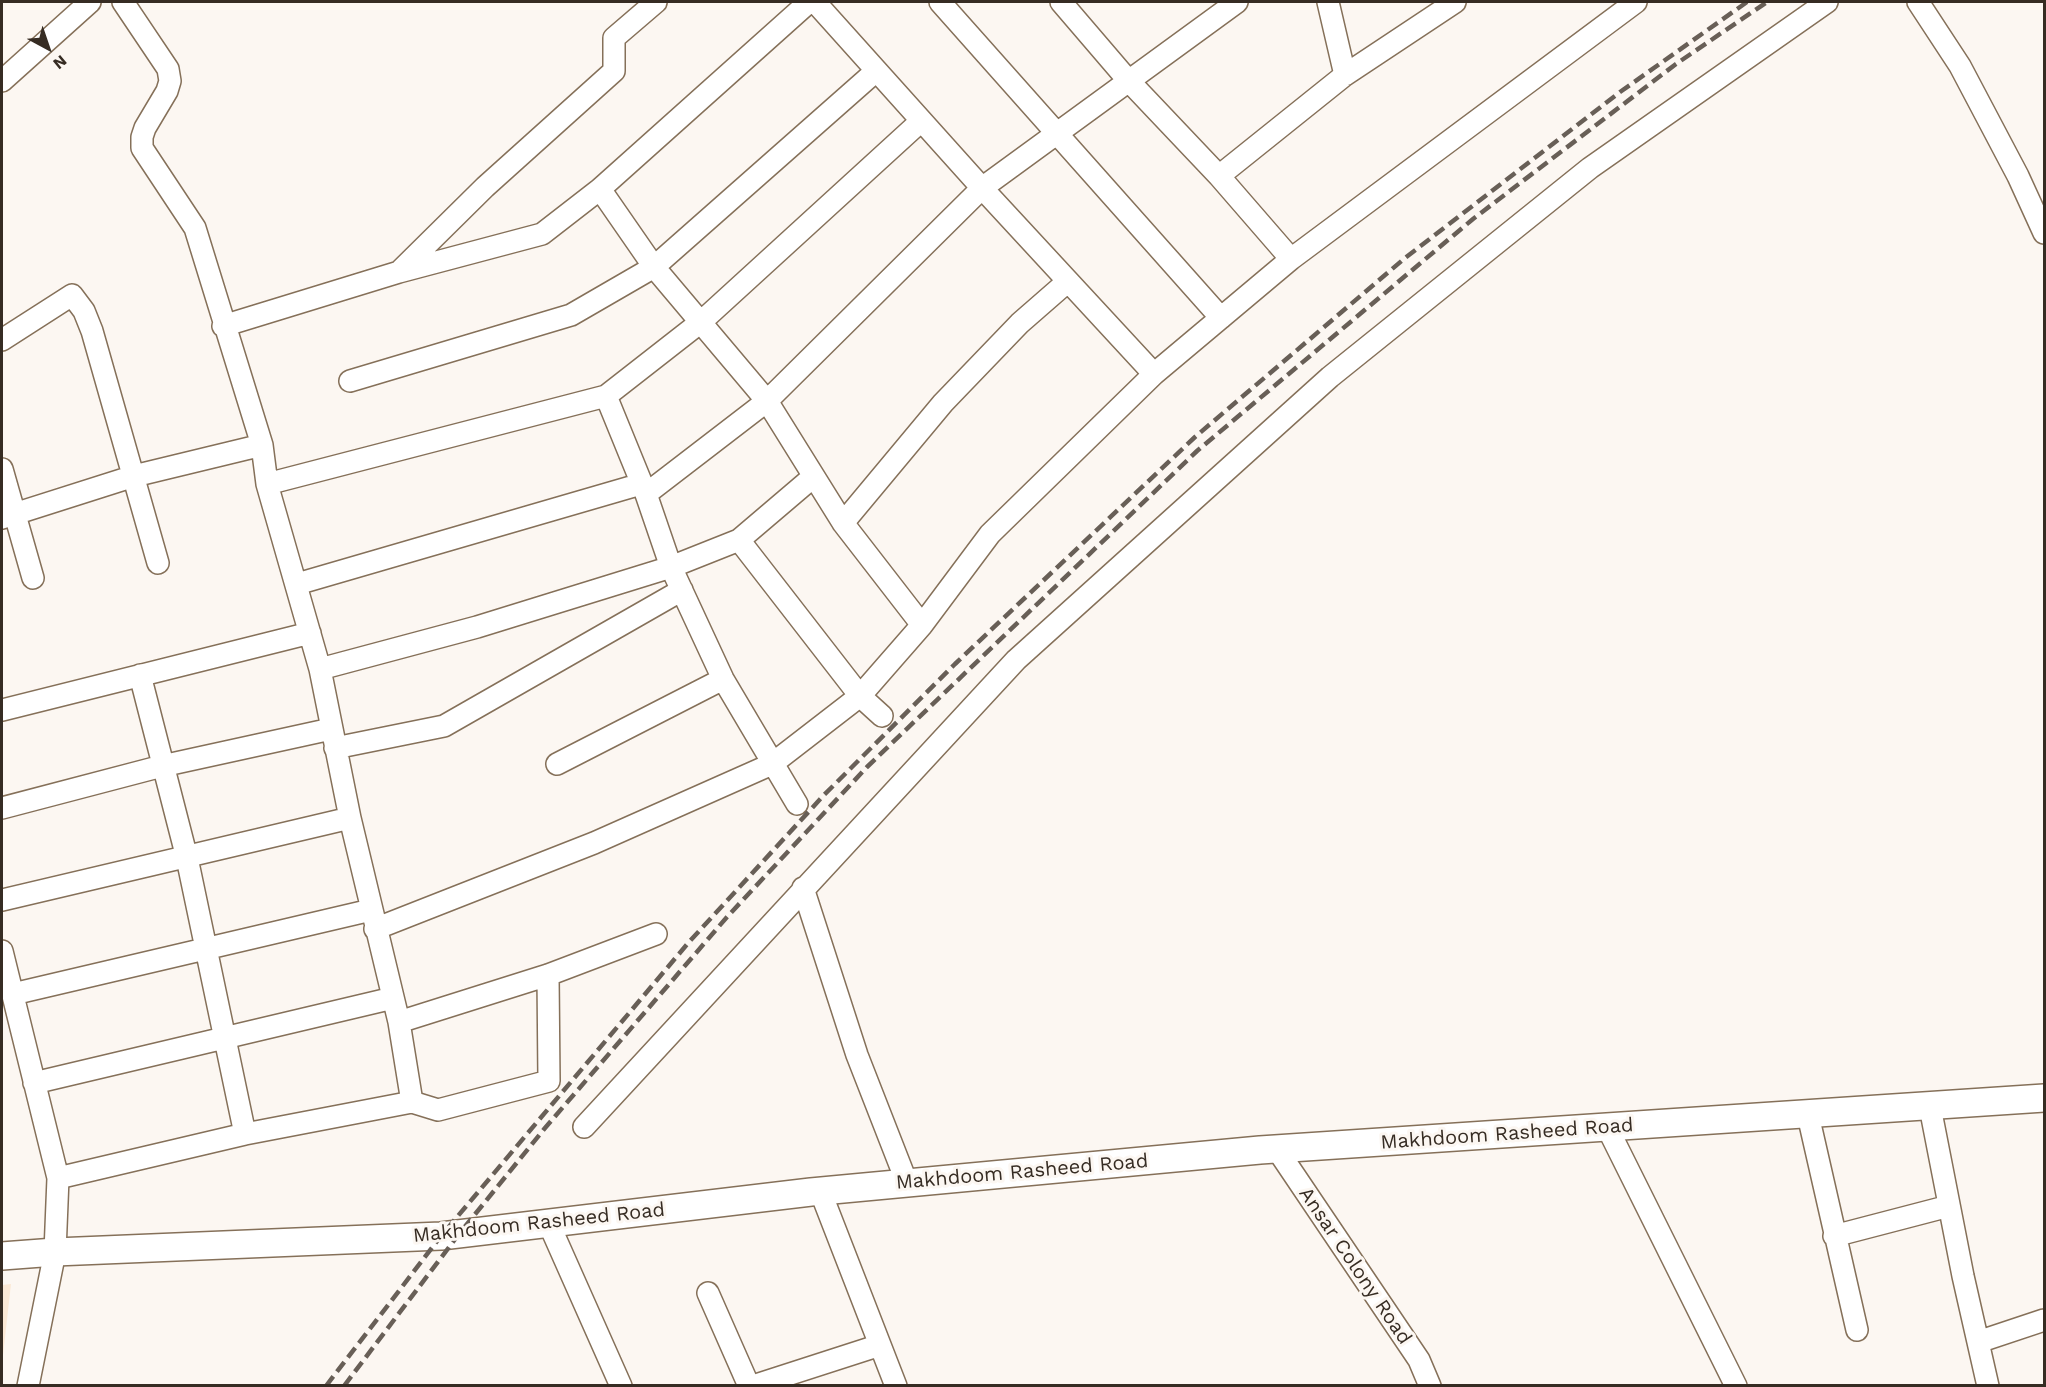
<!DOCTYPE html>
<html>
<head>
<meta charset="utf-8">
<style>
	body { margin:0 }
	#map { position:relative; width:2046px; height:1387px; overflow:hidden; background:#fcf7f2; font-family:"Work Sans",sans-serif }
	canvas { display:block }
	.frame { position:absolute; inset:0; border:3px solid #362c23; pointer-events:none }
	.north { position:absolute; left:18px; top:18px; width:60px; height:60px; -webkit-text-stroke:4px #fcf7f2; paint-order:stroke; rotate:140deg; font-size:16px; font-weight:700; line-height:24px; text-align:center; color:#362c23 }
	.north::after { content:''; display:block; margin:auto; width:21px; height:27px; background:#362c23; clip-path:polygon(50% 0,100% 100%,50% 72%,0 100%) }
</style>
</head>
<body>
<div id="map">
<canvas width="2046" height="1387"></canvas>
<div class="frame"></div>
<div class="north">N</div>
</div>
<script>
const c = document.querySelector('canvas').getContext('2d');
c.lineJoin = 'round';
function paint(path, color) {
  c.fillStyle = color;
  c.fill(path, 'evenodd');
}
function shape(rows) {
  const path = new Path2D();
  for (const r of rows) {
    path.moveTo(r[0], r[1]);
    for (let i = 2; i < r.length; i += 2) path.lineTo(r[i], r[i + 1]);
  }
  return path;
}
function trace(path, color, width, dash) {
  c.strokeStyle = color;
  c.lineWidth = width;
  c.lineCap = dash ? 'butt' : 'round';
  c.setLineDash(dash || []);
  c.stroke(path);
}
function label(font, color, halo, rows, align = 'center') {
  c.font = font + ' "Work Sans",sans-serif';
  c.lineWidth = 6;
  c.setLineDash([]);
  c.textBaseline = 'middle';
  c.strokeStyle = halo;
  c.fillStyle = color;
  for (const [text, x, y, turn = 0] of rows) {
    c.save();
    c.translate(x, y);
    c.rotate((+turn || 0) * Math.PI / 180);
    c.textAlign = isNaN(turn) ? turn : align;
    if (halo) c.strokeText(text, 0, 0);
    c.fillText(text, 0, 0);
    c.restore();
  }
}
paint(shape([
	[11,1284,2,1364,2,1285]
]), '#fbe9d6');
const minor = shape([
	[123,2,168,69,170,81,167,91,145,128,142,137,142,148,195,228,262,445,267,484,320,669,350,818,399,1022,412,1102],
	[815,2,982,188,1154,374],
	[940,2,1221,318],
	[1061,2,1127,79,1219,176,1291,259],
	[1328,2,1345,75],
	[1918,2,1960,66,2018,176,2044,233],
	[2,81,90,2],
	[1219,176,1345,75,1455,2],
	[600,189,654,267,767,401,843,523,922,625],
	[401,270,485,187,614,71,614,38,656,2],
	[223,326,399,272,542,234,600,189,809,2],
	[2,340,72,295,84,311,92,331,158,563],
	[350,381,571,315,654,267,876,71],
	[606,396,646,494,671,567,723,679,797,804],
	[2,469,33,578],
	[267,484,606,396,702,321,921,121],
	[646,494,767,401,982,188,1237,2],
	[2,518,134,476,262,445],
	[843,523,943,403,1020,323,1067,282],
	[739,540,860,696,882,716],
	[297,584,641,484],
	[320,669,477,627,671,567,739,540,813,477],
	[140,675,187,858,245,1134],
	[2,710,310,633],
	[335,748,444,726,682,590],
	[557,764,723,679],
	[2,808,162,766,331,729],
	[803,888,857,1055,907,1183],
	[2,900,350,818],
	[375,929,594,843,772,764,860,696,922,625,990,534,1154,374,1291,259,1636,2],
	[2,951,58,1178,55,1252,28,1386],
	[13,994,371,910],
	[399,1022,548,975,656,934],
	[34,1083,393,998],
	[1930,1107,1963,1276,1988,1386],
	[1808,1115,1857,1330],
	[584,1127,1016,660,1330,377,1590,168,1827,2],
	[1607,1127,1736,1386],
	[1276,1148,1419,1360,1430,1386],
	[58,1178,245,1134,412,1102,438,1110,549,1081,548,975],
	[821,1193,896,1386],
	[549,1224,621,1386],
	[1834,1236,1949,1206],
	[708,1293,749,1386],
	[1978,1342,2044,1320],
	[753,1386,880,1345]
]);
const major = shape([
	[2,1256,55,1252,441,1236,811,1192,1260,1150,2044,1098]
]);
trace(minor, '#857059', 24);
trace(major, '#857059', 30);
trace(minor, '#fff', 21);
trace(major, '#fff', 27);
trace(shape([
	[326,1386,441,1236,689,942,824,795,955,664,1195,437,1405,258,1620,92,1747,2],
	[344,1386,459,1234,545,1128,727,917,867,767,1197,451,1473,219,1676,64,1767,2]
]), '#685f57', 4.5, [12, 6]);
label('20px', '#362c23', '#fcf7f2', [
	["Makhdoom Rasheed Road",1507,1134,-4],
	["Makhdoom Rasheed Road",1022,1172,-5],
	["Makhdoom Rasheed Road",539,1223,-6],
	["Ansar Colony Road",1355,1266,56]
]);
</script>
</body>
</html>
